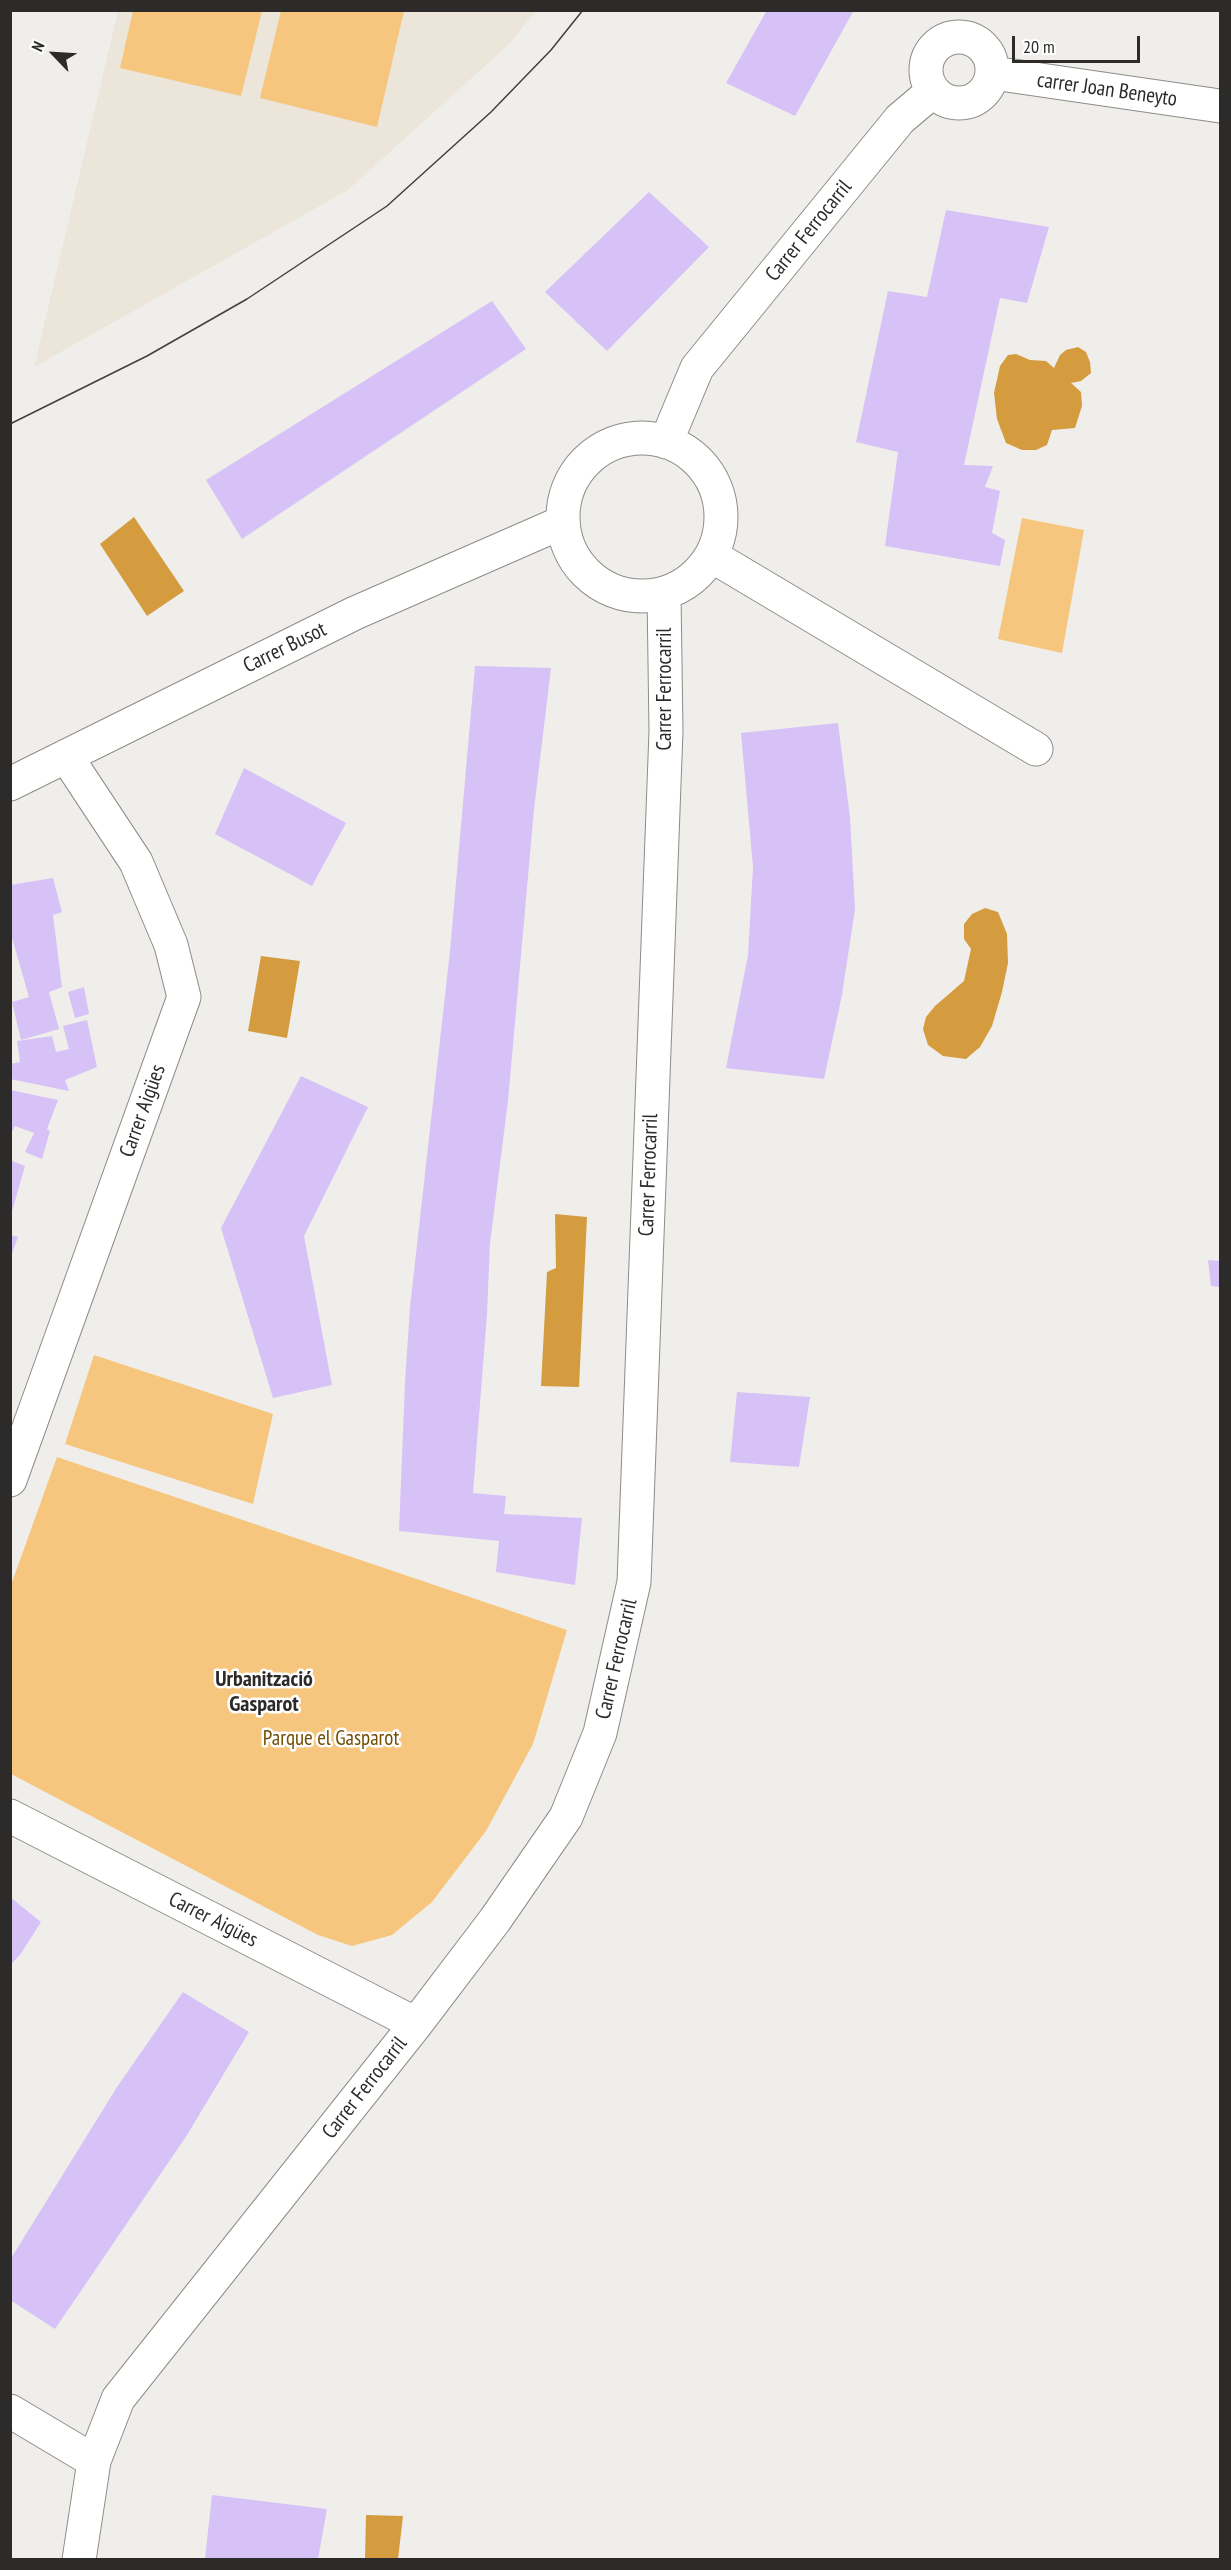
<!DOCTYPE html>
<html>
<head>
<meta charset="utf-8">
<style>
	body { margin:0 }
	#map { position:relative; width:1231px; height:2570px; overflow:hidden; background:#f0eeea; font-family:"PT Sans Narrow",sans-serif }
	canvas { display:block }
	.frame { position:absolute; inset:0; border:12px solid #2c2b29; pointer-events:none }
	.north { position:absolute; left:24px; top:24px; width:60px; height:60px; -webkit-text-stroke:4px #fff; paint-order:stroke; rotate:295deg; font-size:16px; font-weight:700; line-height:24px; text-align:center; color:#2c2b29 }
	.north::after { content:''; display:block; margin:auto; width:21px; height:27px; background:#2c2b29; clip-path:polygon(50% 0,100% 100%,50% 72%,0 100%) }
	.scale { position:absolute; left:1012px; top:36px; width:128px; height:27px; box-sizing:border-box; border:3px solid #2c2b29; border-top:0; padding-left:8px; font-size:18px; line-height:21px; white-space:nowrap; color:#2c2b29; -webkit-text-stroke:4px #fff; paint-order:stroke }
</style>
</head>
<body>
<div id="map">
<canvas width="1231" height="2570"></canvas>
<div class="frame"></div>
<div class="north">N</div>
<div class="scale">20 m</div>
</div>
<script>
const c = document.querySelector('canvas').getContext('2d');
c.lineJoin = 'round';
function paint(path, color) {
  c.fillStyle = color;
  c.fill(path, 'evenodd');
}
function shape(rows) {
  const path = new Path2D();
  for (const r of rows) {
    if (r.length === 3) {
      path.moveTo(r[0] + r[2], r[1]);
      path.arc(r[0], r[1], r[2], 0, 2 * Math.PI);
      continue;
    }
    path.moveTo(r[0], r[1]);
    for (let i = 2; i < r.length; i += 2) path.lineTo(r[i], r[i + 1]);
  }
  return path;
}
function trace(path, color, width, dash) {
  c.strokeStyle = color;
  c.lineWidth = width;
  c.lineCap = dash ? 'butt' : 'round';
  c.setLineDash(dash || []);
  c.stroke(path);
}
function label(font, color, halo, rows, align = 'center') {
  c.font = font + ' "PT Sans Narrow",sans-serif';
  c.lineWidth = 5;
  c.setLineDash([]);
  c.textBaseline = 'middle';
  c.strokeStyle = halo;
  c.fillStyle = color;
  for (const [text, x, y, turn = 0] of rows) {
    c.save();
    c.translate(x, y);
    c.rotate((+turn || 0) * Math.PI / 180);
    c.textAlign = isNaN(turn) ? turn : align;
    if (halo) c.strokeText(text, 0, 0);
    c.fillText(text, 0, 0);
    c.restore();
  }
}
paint(shape([
	[118,11,536,11,508,45,348,190,34,367]
]), '#ece5da');
paint(shape([
	[133,11,262,11,241,96,120,68],
	[281,11,404,11,377,127,260,98],
	[1022,518,1084,530,1062,653,998,639],
	[94,1355,273,1414,253,1504,65,1444],
	[57,1457,567,1630,533,1744,486,1831,432,1902,392,1935,352,1946,318,1935,11,1774,11,1585]
]), '#f6c67e');
paint(shape([
	[1078,347,1086,352,1090,362,1091,373,1081,381,1071,383,1081,392,1082,406,1075,428,1052,430,1047,445,1036,450,1022,450,1006,443,997,419,994,393,1000,366,1008,355,1016,354,1030,360,1046,361,1054,368,1060,355,1066,350],
	[134,517,184,591,147,616,100,544],
	[985,908,998,912,1007,934,1008,963,1002,992,992,1026,980,1047,966,1059,943,1056,928,1045,923,1029,926,1017,935,1006,964,981,971,949,964,939,964,924,972,914],
	[261,956,300,961,287,1038,248,1031],
	[555,1214,587,1217,579,1387,541,1386,547,1272,556,1268],
	[366,2515,403,2516,398,2559,365,2559]
]), '#d49c3e');
paint(shape([
	[767,10,854,10,795,116,726,83],
	[649,192,709,247,607,351,545,292],
	[946,210,1049,227,1027,303,1000,298,964,465,993,466,985,487,1000,491,992,533,1005,540,1000,566,885,546,898,452,856,442,888,291,927,297],
	[492,301,526,349,242,539,206,480],
	[475,666,551,668,534,809,508,1101,490,1243,487,1314,473,1493,506,1496,504,1514,582,1518,575,1585,496,1572,499,1541,399,1531,405,1382,410,1307,450,951],
	[838,723,850,817,855,909,842,995,824,1079,726,1068,748,955,753,867,741,733],
	[244,768,346,823,312,886,215,834],
	[53,878,62,912,53,915,62,987,49,992,59,1029,21,1040,12,1002,29,997,10,931,10,885],
	[84,987,89,1014,75,1018,68,992],
	[87,1020,97,1067,65,1080,69,1091,10,1079,10,1064,20,1062,17,1041,52,1036,56,1052,69,1049,63,1026],
	[301,1076,368,1107,304,1236,332,1385,273,1398,221,1228],
	[10,1090,58,1100,47,1129,50,1131,42,1159,25,1152,34,1133,15,1126,10,1135],
	[10,1160,25,1166,11,1215,10,1215],
	[10,1235,18,1237,11,1256,10,1256],
	[1208,1260,1220,1261,1220,1287,1211,1286],
	[737,1392,810,1397,799,1467,730,1462],
	[10,1897,41,1922,20,1955,10,1965],
	[183,1992,249,2032,187,2135,55,2329,10,2300,10,2260,117,2087],
	[212,2495,327,2509,318,2559,205,2559]
]), '#d6c2f7');
const minor = shape([
	[959,70,33],
	[993,73,1220,106],
	[642,517,79],
	[666,442,697,368,900,119,932,92],
	[712,556,1036,749],
	[10,784,355,613,563,522],
	[10,1480,184,997,171,945,136,862,66,756],
	[10,1816,416,2024],
	[10,2411,94,2461],
	[79,2560,94,2461,118,2399,416,2024,495,1920,566,1817,600,1733,634,1582,666,731,664,594]
]);
trace(minor, '#8e8c88', 35);
trace(minor, '#fff', 33);
trace(shape([
	[10,424,147,356,247,299,387,206,491,112,551,50,583,10]
]), '#403f3d', 1.5);
label('21px', '#2c2b29', '#fff', [
	["carrer Joan Beneyto",1107,90,8],
	["Carrer Ferrocarril",809,231,-51],
	["Carrer Busot",285,648,-26],
	["Carrer Ferrocarril",665,689,-90],
	["Carrer Aigües",143,1111,-70],
	["Carrer Ferrocarril",649,1175,-88],
	["Carrer Ferrocarril",617,1659,-77],
	["Carrer Aigües",213,1920,27],
	["Carrer Ferrocarril",365,2088,-52]
]);
label('21px', '#734e02', '#fff', [
	["Parque el Gasparot",331,1739]
]);
label('bold 22px', '#2c2b29', '#fff', [
	["Urbanització",264,1680],
	["Gasparot",264,1705]
]);
</script>
</body>
</html>
